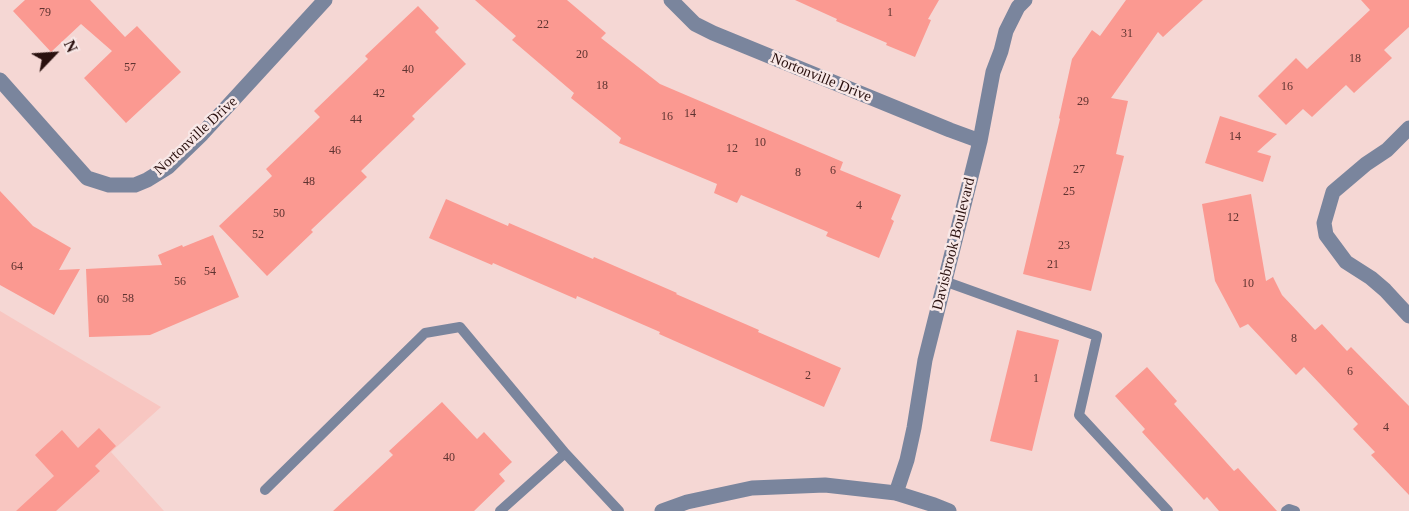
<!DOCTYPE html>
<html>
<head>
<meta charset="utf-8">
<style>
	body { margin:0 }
	#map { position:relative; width:1409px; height:511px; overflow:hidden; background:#f5d7d4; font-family:"Times New Roman",serif }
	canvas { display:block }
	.north { position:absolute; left:24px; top:24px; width:60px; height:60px; -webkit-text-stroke:4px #f8e8e7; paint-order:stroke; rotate:65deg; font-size:16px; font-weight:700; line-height:24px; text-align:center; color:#2a110f }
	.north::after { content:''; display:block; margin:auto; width:21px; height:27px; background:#2a110f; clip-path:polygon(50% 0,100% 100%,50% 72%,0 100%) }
</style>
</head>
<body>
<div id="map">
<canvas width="1409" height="511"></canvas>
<div class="north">N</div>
</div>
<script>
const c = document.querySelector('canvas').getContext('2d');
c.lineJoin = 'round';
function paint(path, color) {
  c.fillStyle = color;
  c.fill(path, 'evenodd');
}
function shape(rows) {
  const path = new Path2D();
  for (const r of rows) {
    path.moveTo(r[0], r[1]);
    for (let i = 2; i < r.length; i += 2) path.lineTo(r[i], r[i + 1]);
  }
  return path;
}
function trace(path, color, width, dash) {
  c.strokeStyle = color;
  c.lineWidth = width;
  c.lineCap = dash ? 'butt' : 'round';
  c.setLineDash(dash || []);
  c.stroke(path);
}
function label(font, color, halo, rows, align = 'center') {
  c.font = font + ' "Times New Roman",serif';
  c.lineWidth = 5;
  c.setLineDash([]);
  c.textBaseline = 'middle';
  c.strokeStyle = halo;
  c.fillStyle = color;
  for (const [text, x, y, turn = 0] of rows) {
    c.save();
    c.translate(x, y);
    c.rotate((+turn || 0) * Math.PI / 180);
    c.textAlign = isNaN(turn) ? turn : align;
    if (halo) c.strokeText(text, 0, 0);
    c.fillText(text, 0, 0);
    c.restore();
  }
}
paint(shape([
	[0,311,161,407,111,452,164,511,0,511]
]), '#f8c6c1');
paint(shape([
	[25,0,90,0,125,37,137,26,181,72,126,123,84,78,112,51,81,24,51,52,13,11],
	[475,0,567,0,606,33,601,38,660,84,843,162,840,170,901,195,891,219,894,221,879,258,826,236,828,232,741,195,737,203,714,193,717,184,619,143,621,138,571,98,574,93,512,40,516,36],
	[795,0,939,0,928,19,931,20,915,57,886,45,887,43,836,21,837,19],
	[1126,0,1203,0,1163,37,1158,32,1111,98,1128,101,1116,154,1124,156,1091,291,1023,274,1060,119,1059,118,1072,59,1092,30,1100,36],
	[1361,0,1409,0,1409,27,1384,50,1392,58,1354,93,1346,85,1312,117,1303,109,1286,125,1258,96,1296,58,1307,69,1370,10],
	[418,6,439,28,435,32,466,64,412,116,415,119,361,171,367,177,311,230,313,232,267,276,219,226,272,176,266,169,320,117,314,111,368,59,365,56],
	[1220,116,1277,134,1257,152,1271,156,1263,182,1205,163],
	[0,191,33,226,71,248,59,270,80,269,54,315,0,285],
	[1251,194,1266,281,1273,277,1282,295,1315,330,1322,324,1347,351,1351,347,1409,406,1409,495,1371,455,1375,452,1353,429,1358,424,1304,367,1296,375,1248,324,1240,328,1215,281,1202,204],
	[446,199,508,226,509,223,593,259,594,257,677,293,676,294,759,330,758,332,841,368,824,407,659,334,660,332,577,296,576,299,493,263,492,265,429,238],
	[213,235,239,297,150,335,89,337,86,269,162,265,158,255,182,245,183,247],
	[1017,330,1059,340,1032,451,990,441],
	[1147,367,1177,401,1174,404,1234,471,1238,468,1277,511,1219,511,1207,497,1204,500,1142,432,1145,429,1115,396],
	[442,402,477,439,484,432,512,462,499,474,505,481,474,511,333,511,393,455,389,451],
	[99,428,116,446,95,466,100,471,56,511,16,511,54,476,35,455,62,430,78,448]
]), '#fb9991');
trace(shape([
	[944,281,1097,336,1079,415,1168,511],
	[265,490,425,333,460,327,565,453],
	[500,511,565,453,619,511],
	[1286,511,1289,509,1295,511]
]), '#7a859d', 10);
trace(shape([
	[671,0,695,24,713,33,950,130,980,141],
	[0,80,87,178,109,185,135,185,147,180,168,167,202,134,325,0],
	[1409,128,1387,150,1366,164,1333,192,1324,223,1326,235,1346,262,1371,278,1385,290,1409,316],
	[896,493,907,460,914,428,925,360,980,141,993,72,1001,51,1006,31,1018,7,1025,0]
]), '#7a859d', 15);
trace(shape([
	[662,511,687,502,752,488,825,485,896,493,934,505,949,511]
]), '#7a859d', 15);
label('12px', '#5e3330', null, [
	["79",45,13],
	["1",890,13],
	["22",543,25],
	["31",1127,34],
	["20",582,55],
	["18",1355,59],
	["57",130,68],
	["40",408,70],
	["18",602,86],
	["16",1287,87],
	["42",379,94],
	["29",1083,102],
	["14",690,114],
	["16",667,117],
	["44",356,120],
	["14",1235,137],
	["10",760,143],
	["12",732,149],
	["46",335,151],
	["27",1079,170],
	["6",833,171],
	["8",798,173],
	["48",309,182],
	["25",1069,192],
	["4",859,206],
	["50",279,214],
	["12",1233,218],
	["52",258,235],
	["23",1064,246],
	["21",1053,265],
	["64",17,267],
	["54",210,272],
	["56",180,282],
	["10",1248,284],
	["58",128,299],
	["60",103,300],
	["8",1294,339],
	["6",1350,372],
	["2",808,376],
	["1",1036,379],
	["4",1386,428],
	["40",449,458]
]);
label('15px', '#2a110f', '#f8e8e7', [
	["Nortonville Drive",821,78,22],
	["Nortonville Drive",196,136,-43],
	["Davisbrook Boulevard",954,244,-76]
]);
</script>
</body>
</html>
